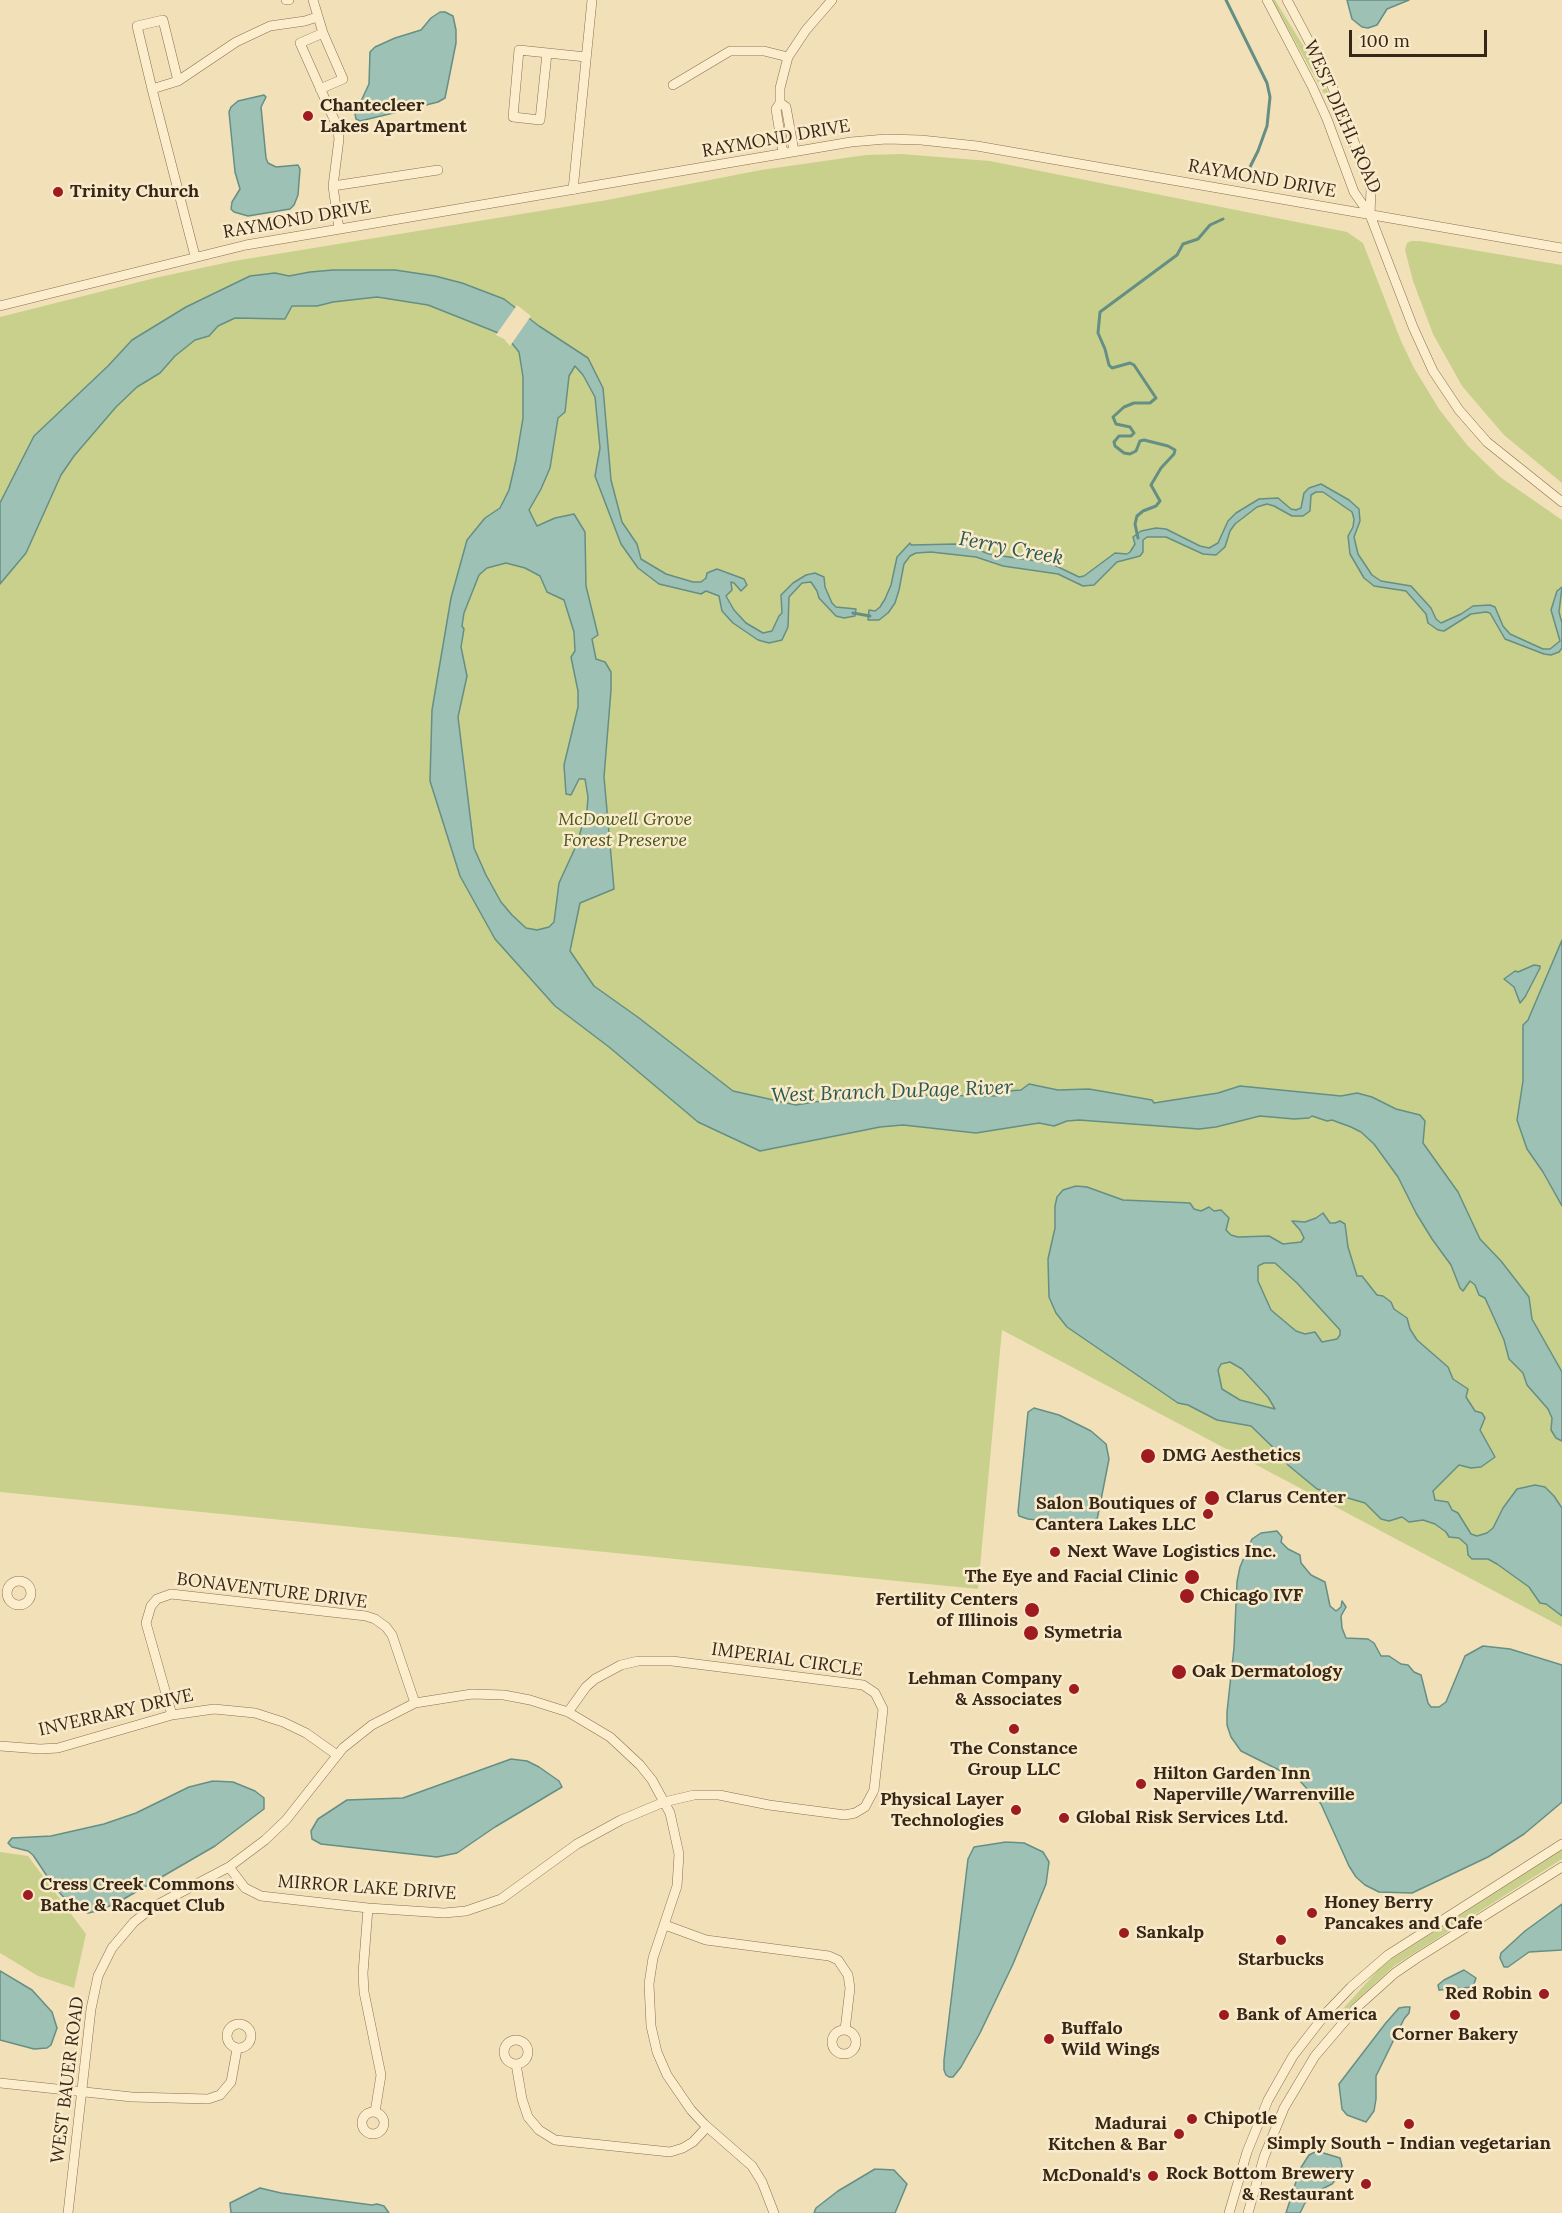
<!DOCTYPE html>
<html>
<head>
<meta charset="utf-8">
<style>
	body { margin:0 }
	#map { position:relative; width:1562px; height:2213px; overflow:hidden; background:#f2e0b9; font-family:Lora,serif }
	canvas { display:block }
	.scale { position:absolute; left:1349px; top:30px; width:138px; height:27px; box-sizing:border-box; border:3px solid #372719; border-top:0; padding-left:8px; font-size:18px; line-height:21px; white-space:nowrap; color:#372719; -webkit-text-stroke:4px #f9eac9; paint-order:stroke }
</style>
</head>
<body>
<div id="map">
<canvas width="1562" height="2213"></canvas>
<div class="scale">100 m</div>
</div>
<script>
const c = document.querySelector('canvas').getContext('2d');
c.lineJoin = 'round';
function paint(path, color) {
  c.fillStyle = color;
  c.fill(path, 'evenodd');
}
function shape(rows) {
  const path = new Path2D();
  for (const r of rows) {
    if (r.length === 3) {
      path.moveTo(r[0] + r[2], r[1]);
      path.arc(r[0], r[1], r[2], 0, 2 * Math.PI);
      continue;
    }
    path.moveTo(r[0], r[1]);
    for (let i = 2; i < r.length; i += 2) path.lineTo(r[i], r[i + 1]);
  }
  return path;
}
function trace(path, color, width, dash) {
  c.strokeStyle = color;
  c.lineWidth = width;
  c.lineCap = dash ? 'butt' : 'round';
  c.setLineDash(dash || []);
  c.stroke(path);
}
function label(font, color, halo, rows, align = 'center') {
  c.font = font + ' Lora,serif';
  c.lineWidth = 5;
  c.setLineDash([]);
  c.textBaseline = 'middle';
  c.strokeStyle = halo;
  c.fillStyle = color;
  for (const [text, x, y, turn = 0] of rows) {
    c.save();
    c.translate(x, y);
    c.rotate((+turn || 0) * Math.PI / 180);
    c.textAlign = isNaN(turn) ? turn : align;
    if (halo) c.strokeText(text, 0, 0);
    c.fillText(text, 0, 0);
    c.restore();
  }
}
paint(shape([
	[1272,0,1275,0,1318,70,1336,109,1362,182,1340,126,1321,88],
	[901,154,990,161,1347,232,1363,243,1401,341,1414,368,1439,409,1467,445,1500,477,1562,520,1562,1627,1002,1330,978,1589,0,1492,0,317,159,277,234,261,607,200,761,170,866,155],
	[1411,241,1420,241,1562,265,1562,483,1504,435,1462,386,1433,334,1413,281,1405,250,1407,243],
	[1562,1850,1562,1859,1394,1966,1343,2013,1341,2011,1378,1970,1390,1960],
	[0,1852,28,1856,86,1934,74,1988,38,1976,0,1953]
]), '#c9d08c');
const water = shape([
	[1347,0,1409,0,1387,9,1377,25,1368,28,1362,27,1352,19,1347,0],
	[440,12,445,12,453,16,456,30,456,43,445,98,438,102,406,110,360,121,356,119,355,114,369,84,370,52,375,47,395,38,421,30,431,18,440,12],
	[264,95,266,97,261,107,266,158,268,163,276,167,298,165,300,169,298,195,294,205,290,209,248,216,234,212,231,209,232,202,240,189,235,172,229,112,231,107,238,101,264,95],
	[333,270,395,270,435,276,462,283,504,299,539,326,588,358,603,388,611,480,622,522,637,544,641,559,666,574,693,582,701,582,706,578,707,573,717,569,744,579,747,585,741,591,734,583,731,582,732,590,726,596,734,610,746,623,763,633,772,631,779,616,782,613,781,595,793,583,806,575,815,573,824,577,825,587,832,603,836,607,856,609,855,616,844,618,836,616,819,598,817,591,811,582,802,583,789,597,788,627,782,640,769,643,758,640,733,623,722,611,719,596,706,591,701,594,659,584,638,568,621,544,595,476,600,448,595,397,583,375,575,366,569,376,565,412,558,418,550,468,541,489,529,510,537,526,555,518,574,514,585,532,586,586,598,635,592,639,596,659,605,662,611,672,611,690,604,777,614,889,580,903,570,951,594,986,639,1018,733,1091,796,1105,858,1095,895,1100,903,1095,998,1096,1008,1091,1021,1090,1029,1084,1058,1090,1089,1089,1152,1100,1154,1103,1218,1093,1240,1086,1341,1096,1357,1093,1372,1097,1396,1109,1420,1115,1425,1121,1423,1143,1458,1192,1480,1239,1501,1261,1529,1297,1532,1319,1562,1372,1562,1441,1556,1438,1551,1430,1552,1418,1548,1409,1527,1385,1523,1373,1509,1359,1504,1340,1485,1298,1479,1295,1475,1285,1470,1281,1463,1291,1460,1288,1451,1265,1432,1239,1416,1213,1398,1177,1374,1144,1361,1132,1351,1127,1332,1120,1327,1121,1312,1116,1309,1118,1294,1119,1260,1116,1216,1127,1199,1129,1079,1120,1067,1121,1054,1126,1039,1123,976,1133,903,1125,880,1127,760,1151,698,1122,609,1047,555,1006,495,939,460,876,430,781,432,710,451,598,467,540,485,518,500,508,509,490,516,460,523,418,523,377,519,352,506,336,428,305,377,297,333,302,317,306,292,306,285,319,235,318,218,326,209,336,195,340,175,356,160,373,137,387,116,407,74,456,61,475,26,553,0,584,0,503,34,436,108,366,132,340,186,307,250,276,275,273,289,276,310,272,333,270],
	[506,563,525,568,540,576,547,592,564,600,574,632,575,651,571,657,578,691,578,707,564,765,566,794,571,795,579,779,585,779,588,797,587,810,576,846,559,883,554,922,549,927,537,930,526,928,512,915,501,902,486,875,474,848,458,717,467,676,461,647,464,629,462,626,464,613,479,575,487,568,506,563],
	[1321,484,1349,500,1359,509,1360,521,1354,537,1358,554,1372,575,1381,581,1411,586,1431,608,1436,619,1441,623,1461,614,1473,606,1490,605,1495,607,1503,626,1510,634,1543,649,1550,649,1560,641,1551,610,1557,591,1562,587,1559,612,1562,623,1562,648,1559,652,1551,655,1544,654,1505,639,1490,613,1486,612,1471,614,1444,631,1438,630,1428,623,1426,614,1406,591,1374,586,1364,578,1350,554,1348,536,1353,527,1354,519,1352,512,1323,492,1316,492,1311,495,1310,511,1303,516,1292,516,1274,506,1267,504,1257,507,1235,524,1230,531,1225,547,1216,555,1203,554,1166,537,1147,537,1143,540,1143,552,1140,556,1117,562,1094,585,1083,586,1058,574,1003,566,976,557,931,552,916,553,910,556,904,564,899,590,895,603,888,613,879,620,868,620,869,610,875,611,880,607,885,599,891,585,897,557,910,543,911,545,956,544,966,545,989,554,1050,563,1079,577,1084,576,1115,553,1127,554,1130,552,1135,544,1133,537,1141,531,1156,528,1166,529,1200,546,1209,548,1218,543,1228,521,1236,513,1259,499,1278,498,1291,509,1296,510,1301,508,1304,493,1309,488,1321,484],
	[1562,940,1562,1206,1543,1172,1527,1149,1517,1120,1523,1081,1523,1025,1528,1020,1562,940],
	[1534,965,1540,966,1540,968,1525,997,1520,1003,1514,987,1504,979,1515,971,1518,972,1534,965],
	[1076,1186,1087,1187,1123,1200,1190,1203,1194,1209,1201,1211,1209,1207,1214,1211,1221,1210,1229,1218,1226,1230,1231,1235,1238,1237,1269,1236,1283,1244,1301,1242,1304,1238,1300,1230,1292,1221,1305,1222,1316,1218,1323,1213,1330,1223,1335,1223,1340,1221,1345,1224,1348,1247,1357,1276,1362,1276,1377,1295,1383,1296,1391,1302,1394,1309,1407,1318,1410,1329,1417,1340,1448,1367,1453,1379,1468,1389,1466,1397,1475,1411,1482,1413,1485,1418,1480,1430,1495,1457,1481,1467,1471,1468,1459,1465,1433,1491,1435,1500,1448,1502,1452,1510,1458,1513,1471,1534,1477,1536,1487,1533,1493,1528,1503,1508,1517,1489,1535,1485,1545,1487,1554,1496,1562,1508,1562,1616,1546,1604,1540,1603,1529,1587,1497,1564,1488,1559,1472,1559,1468,1555,1467,1545,1459,1538,1449,1537,1446,1532,1435,1524,1423,1520,1409,1522,1402,1517,1389,1521,1381,1519,1365,1503,1317,1489,1288,1465,1284,1458,1251,1426,1217,1420,1188,1405,1178,1403,1067,1327,1056,1313,1049,1297,1048,1259,1055,1228,1055,1206,1057,1197,1063,1190,1076,1186],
	[1264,1263,1275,1263,1297,1283,1340,1330,1340,1335,1337,1339,1322,1342,1315,1332,1305,1334,1296,1331,1271,1310,1258,1281,1258,1266,1264,1263],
	[1230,1362,1242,1369,1268,1397,1275,1409,1240,1400,1222,1389,1218,1370,1221,1364,1230,1362],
	[1034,1408,1059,1415,1091,1431,1106,1444,1109,1459,1097,1520,1094,1522,1074,1524,1028,1519,1019,1516,1018,1512,1028,1412,1034,1408],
	[1277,1531,1282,1537,1281,1542,1288,1549,1300,1555,1301,1563,1311,1575,1325,1582,1330,1606,1336,1611,1341,1607,1342,1601,1346,1607,1341,1616,1342,1628,1346,1638,1368,1639,1374,1643,1381,1656,1389,1656,1401,1664,1408,1665,1414,1672,1421,1675,1428,1703,1431,1707,1439,1707,1446,1702,1465,1656,1483,1646,1510,1649,1562,1665,1562,1802,1524,1834,1488,1857,1412,1893,1379,1892,1365,1885,1356,1877,1349,1866,1321,1804,1299,1780,1241,1751,1231,1737,1227,1725,1227,1712,1234,1648,1237,1582,1240,1567,1252,1539,1261,1533,1277,1531],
	[511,1759,527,1761,539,1767,559,1781,562,1787,495,1827,457,1853,437,1857,321,1844,312,1839,311,1831,318,1819,347,1800,403,1798,511,1759],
	[213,1781,233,1782,255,1791,264,1798,264,1809,215,1846,122,1900,101,1910,88,1913,73,1907,55,1888,33,1855,28,1851,12,1847,8,1843,12,1838,51,1836,104,1824,136,1813,189,1787,213,1781],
	[1006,1842,1024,1843,1043,1852,1049,1862,1046,1884,1013,1964,980,2033,961,2067,953,2077,949,2077,946,2075,944,2070,944,2060,968,1859,974,1847,1006,1842],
	[1562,1904,1562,1950,1529,1952,1508,1967,1504,1967,1500,1958,1501,1953,1525,1931,1562,1904],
	[1464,1970,1476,1978,1473,1987,1439,1990,1438,1985,1444,1980,1464,1970],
	[0,1971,32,1990,52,2012,57,2028,51,2045,47,2048,34,2049,0,2040,0,1971],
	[1405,2007,1410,2007,1409,2013,1404,2019,1376,2076,1376,2099,1374,2111,1366,2122,1347,2115,1342,2109,1339,2084,1385,2024,1399,2008,1405,2007],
	[1317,2151,1340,2158,1342,2166,1340,2175,1332,2184,1318,2191,1305,2203,1300,2213,1286,2213,1300,2169,1309,2155,1317,2151],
	[875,2169,894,2170,907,2184,895,2213,814,2213,816,2208,838,2191,875,2169],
	[260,2188,281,2193,372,2205,377,2204,384,2206,389,2213,231,2213,230,2203,260,2188]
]);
paint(water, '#9ec1b6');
trace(water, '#658f84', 1.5);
paint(shape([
	[517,305,531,316,510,346,504,339,496,335]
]), '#f2e0b9');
trace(shape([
	[1226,0,1267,83,1270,97,1267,126,1258,151,1248,171],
	[1138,538,1135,524,1137,516,1143,511,1156,506,1160,501,1151,485,1161,468,1174,454,1175,450,1168,446,1144,440,1140,441,1136,451,1130,454,1124,453,1115,446,1114,442,1119,436,1131,436,1134,433,1130,427,1116,424,1113,417,1124,407,1134,403,1150,403,1156,398,1134,365,1130,363,1112,368,1109,365,1105,349,1098,333,1100,312,1177,255,1183,244,1198,239,1210,225,1223,219],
	[853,613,870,616]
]), '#658f84', 3);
const minor = shape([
	[286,0,289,0],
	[313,0,323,33,343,79,320,89],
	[1267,0,1312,86,1327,119,1354,192,1370,215,1413,327,1433,371,1459,410,1487,442,1562,502],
	[1287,0,1330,81,1348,125,1371,189,1370,215],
	[323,33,300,43,337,126,339,139,333,186,339,229],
	[547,53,540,120,513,117,519,50,586,57],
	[673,85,730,51,764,51,788,57],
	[152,89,137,26,163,20,178,81],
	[780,103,786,107,794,151],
	[783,153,776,109,780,103,780,88,788,57,806,30,832,0],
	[333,186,438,170],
	[573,190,592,0],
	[195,256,152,89,178,81,236,42,270,26,305,21,317,17],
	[0,306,246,245,851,142,886,139,921,140,977,146,1562,248],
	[19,1593,12],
	[172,1715,146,1623,151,1606,157,1599,171,1594,366,1616,375,1619,386,1627,392,1635,415,1703],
	[0,1746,40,1749,58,1748,172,1715,214,1709,255,1713,283,1722,306,1733,337,1755],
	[229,1867,245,1888,261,1896,368,1908,444,1913,466,1911,501,1899,577,1844,621,1820,664,1802,694,1795,719,1795,769,1805,845,1815,855,1813,865,1807,874,1790,883,1709,875,1693,863,1685,672,1661,638,1661,621,1665,595,1679,586,1687,568,1712],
	[368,1908,363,1973,364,1992,381,2075,375,2112],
	[665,1925,706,1940,829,1956,838,1960,848,1975,850,1988,845,2030],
	[239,2036,12],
	[844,2042,12],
	[516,2052,12],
	[516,2064,522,2099,528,2117,539,2130,555,2140,670,2152,683,2148,693,2142,707,2127],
	[0,2083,132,2097,208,2099,220,2095,231,2082,237,2049],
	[373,2123,11],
	[68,2213,91,2009,98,1976,112,1948,134,1922,153,1907,229,1867,265,1840,286,1820,343,1748,372,1725,415,1703,472,1694,504,1695,530,1700,568,1712,610,1737,640,1765,652,1780,670,1813,679,1854,677,1886,653,1958,649,1984,651,2026,657,2052,667,2075,691,2110,704,2124,752,2166,762,2182,774,2213],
	[1229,2213,1247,2152,1268,2100,1293,2056,1327,2012,1351,1987,1388,1955,1562,1844],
	[1248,2213,1264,2157,1284,2108,1315,2056,1356,2008,1395,1973,1417,1958,1562,1867]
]);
trace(minor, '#896f52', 10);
trace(minor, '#fcedcc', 9);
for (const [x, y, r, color] of [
	[308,116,6,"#9e1c1f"],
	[58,192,6,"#9e1c1f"],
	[1148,1456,8,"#9e1c1f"],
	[1212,1498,8,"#9e1c1f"],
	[1208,1514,6,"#9e1c1f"],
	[1055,1552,6,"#9e1c1f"],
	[1192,1577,8,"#9e1c1f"],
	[1187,1596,8,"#9e1c1f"],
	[1032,1610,8,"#9e1c1f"],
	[1031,1633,8,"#9e1c1f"],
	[1179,1672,8,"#9e1c1f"],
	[1074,1689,6,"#9e1c1f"],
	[1014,1729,6,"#9e1c1f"],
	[1141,1784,6,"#9e1c1f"],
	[1016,1810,6,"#9e1c1f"],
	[1064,1818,6,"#9e1c1f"],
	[28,1895,6,"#9e1c1f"],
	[1312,1913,6,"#9e1c1f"],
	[1124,1933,6,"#9e1c1f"],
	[1281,1940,6,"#9e1c1f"],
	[1544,1994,6,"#9e1c1f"],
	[1224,2015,6,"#9e1c1f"],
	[1455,2015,6,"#9e1c1f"],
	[1049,2039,6,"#9e1c1f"],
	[1192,2119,6,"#9e1c1f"],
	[1409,2124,6,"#9e1c1f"],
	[1179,2134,6,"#9e1c1f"],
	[1153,2176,6,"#9e1c1f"],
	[1366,2184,6,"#9e1c1f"]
]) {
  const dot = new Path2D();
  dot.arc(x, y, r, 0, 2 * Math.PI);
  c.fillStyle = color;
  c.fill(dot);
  trace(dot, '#f9eac9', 2);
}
label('bold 18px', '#372719', '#f9eac9', [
	["Chantecleer",320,106],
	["Lakes Apartment",320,127],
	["Trinity Church",70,192],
	["DMG Aesthetics",1162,1456],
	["Clarus Center",1226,1498],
	["Salon Boutiques of",1196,1504,"right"],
	["Cantera Lakes LLC",1196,1525,"right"],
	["Next Wave Logistics Inc.",1067,1552],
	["The Eye and Facial Clinic",1178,1577,"right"],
	["Chicago IVF",1200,1596],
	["Fertility Centers",1018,1600,"right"],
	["of Illinois",1018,1621,"right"],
	["Symetria",1044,1633],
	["Oak Dermatology",1192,1672],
	["Lehman Company",1062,1679,"right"],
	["& Associates",1062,1700,"right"],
	["The Constance",1014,1749,"center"],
	["Group LLC",1014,1770,"center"],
	["Hilton Garden Inn",1153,1774],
	["Naperville/Warrenville",1153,1795],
	["Physical Layer",1004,1800,"right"],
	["Technologies",1004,1821,"right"],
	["Global Risk Services Ltd.",1076,1818],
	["Cress Creek Commons",40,1885],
	["Bathe & Racquet Club",40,1906],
	["Honey Berry",1324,1903],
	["Pancakes and Cafe",1324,1924],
	["Sankalp",1136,1933],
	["Starbucks",1281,1960,"center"],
	["Red Robin",1532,1994,"right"],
	["Bank of America",1236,2015],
	["Buffalo",1061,2029],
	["Wild Wings",1061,2050],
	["Corner Bakery",1455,2035,"center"],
	["Chipotle",1204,2119],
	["Madurai",1167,2124,"right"],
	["Kitchen & Bar",1167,2145,"right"],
	["Simply South - Indian vegetarian",1409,2144,"center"],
	["Rock Bottom Brewery",1354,2174,"right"],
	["& Restaurant",1354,2195,"right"],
	["McDonald's",1141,2176,"right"]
], 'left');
label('18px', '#372719', '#f9eac9', [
	["WEST DIEHL ROAD",1342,117,66],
	["RAYMOND DRIVE",776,139,-10],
	["RAYMOND DRIVE",1262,179,10],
	["RAYMOND DRIVE",297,220,-10],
	["BONAVENTURE DRIVE",272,1591,7],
	["IMPERIAL CIRCLE",787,1660,8],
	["INVERRARY DRIVE",116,1713,-13],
	["MIRROR LAKE DRIVE",367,1888,4],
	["WEST BAUER ROAD",68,2080,-83]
]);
label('italic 18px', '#48551d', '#f9eac9', [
	["McDowell Grove",625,820],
	["Forest Preserve",625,841]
]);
label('italic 20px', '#265854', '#f9eac9', [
	["Ferry Creek",1011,549,11],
	["West Branch DuPage River",892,1092,-2]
]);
</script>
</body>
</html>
